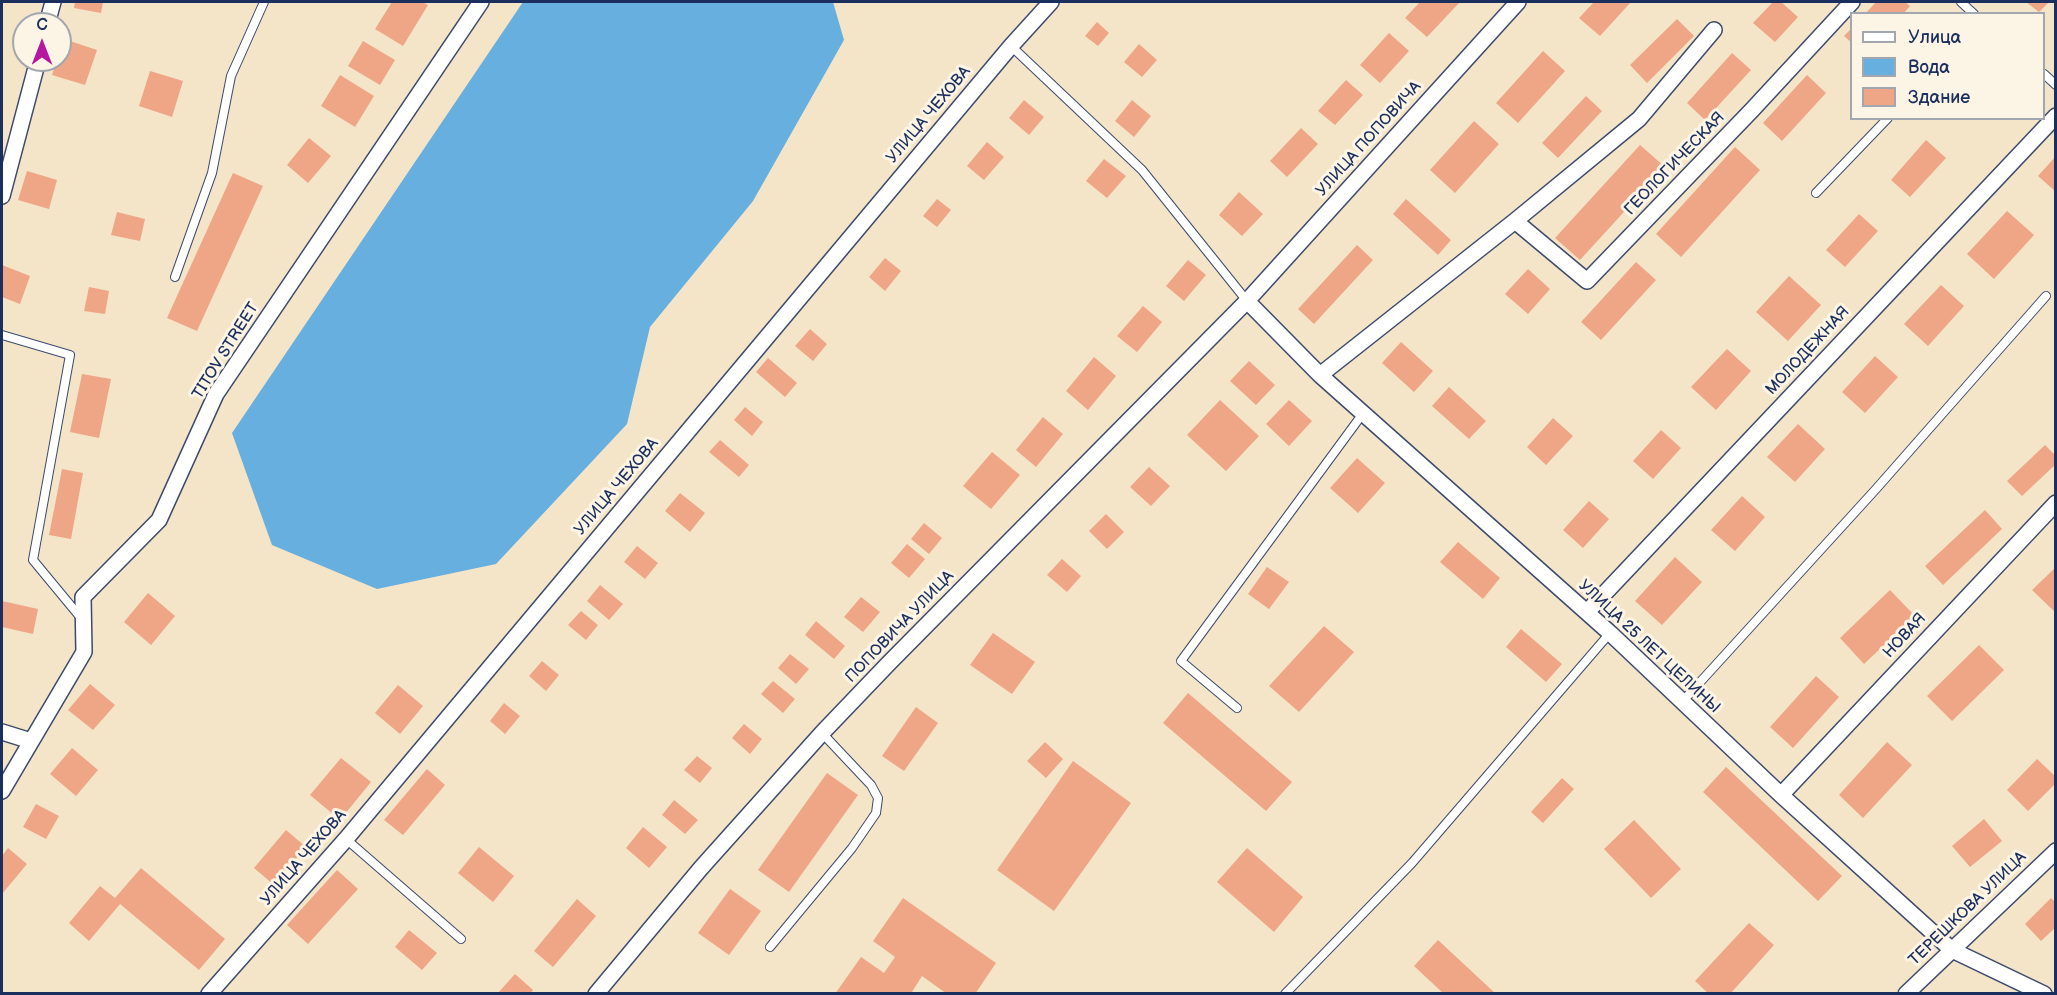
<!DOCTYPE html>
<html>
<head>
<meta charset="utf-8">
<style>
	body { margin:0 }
	#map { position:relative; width:2057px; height:995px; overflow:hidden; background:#f4e4c8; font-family:"Balsamiq Sans",sans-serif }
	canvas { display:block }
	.frame { position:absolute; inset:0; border:3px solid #1b2f5e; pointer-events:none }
	.legend { position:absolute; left:1850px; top:12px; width:195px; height:108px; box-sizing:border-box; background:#fcf5e5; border:2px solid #a2a6af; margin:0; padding:8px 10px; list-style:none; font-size:18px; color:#1b2f5e }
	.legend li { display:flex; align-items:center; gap:12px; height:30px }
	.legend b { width:30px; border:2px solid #a2a6af }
	.north { position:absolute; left:12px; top:12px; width:60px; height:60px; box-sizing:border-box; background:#fcf5e5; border:2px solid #a2a6af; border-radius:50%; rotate:0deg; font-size:16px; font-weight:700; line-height:24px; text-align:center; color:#1b2f5e }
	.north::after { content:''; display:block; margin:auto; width:21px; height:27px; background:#b5179e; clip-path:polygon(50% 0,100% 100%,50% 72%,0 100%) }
</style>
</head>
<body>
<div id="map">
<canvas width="2057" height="995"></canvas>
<div class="frame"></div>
<ul class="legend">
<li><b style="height:8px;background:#fff"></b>Улица</li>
<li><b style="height:16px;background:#66afde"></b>Вода</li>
<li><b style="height:16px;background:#efa687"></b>Здание</li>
</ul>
<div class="north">С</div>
</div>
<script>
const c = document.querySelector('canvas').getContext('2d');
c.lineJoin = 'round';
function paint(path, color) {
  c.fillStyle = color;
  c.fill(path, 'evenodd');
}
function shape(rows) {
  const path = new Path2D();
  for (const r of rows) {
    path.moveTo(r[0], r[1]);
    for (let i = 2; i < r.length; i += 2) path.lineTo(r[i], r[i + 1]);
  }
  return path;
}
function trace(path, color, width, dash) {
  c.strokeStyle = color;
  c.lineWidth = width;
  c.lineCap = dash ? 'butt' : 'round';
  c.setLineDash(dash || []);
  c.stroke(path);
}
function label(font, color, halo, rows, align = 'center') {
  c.font = font + ' "Balsamiq Sans",sans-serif';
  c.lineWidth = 6;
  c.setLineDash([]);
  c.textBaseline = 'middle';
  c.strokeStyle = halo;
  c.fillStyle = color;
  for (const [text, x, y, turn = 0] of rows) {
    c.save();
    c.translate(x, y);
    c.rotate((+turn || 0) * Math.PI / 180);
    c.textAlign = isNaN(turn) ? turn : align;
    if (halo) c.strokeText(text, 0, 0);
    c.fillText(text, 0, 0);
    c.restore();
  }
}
paint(shape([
	[523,2,833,2,844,40,753,201,650,327,627,424,496,564,377,589,272,545,232,433]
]), '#66afde');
paint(shape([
	[75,2,103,2,101,13,74,8],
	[392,2,422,2,428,5,403,46,375,29],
	[1420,2,1460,2,1427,37,1405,18],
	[1594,2,1631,2,1600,36,1579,18],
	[1773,2,1781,2,1798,17,1775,42,1753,23],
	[1876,2,1905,2,1910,6,1903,14,1865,14],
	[2026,2,2049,2,2039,12],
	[1677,19,1694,36,1647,83,1630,65],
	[1097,22,1109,33,1098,46,1085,36],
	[1852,28,1852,43,1844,36],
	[1389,33,1409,51,1380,83,1360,65],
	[64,39,97,50,85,85,52,75,57,60,60,60,60,51],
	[363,41,395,60,380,85,348,66],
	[1139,44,1157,60,1142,77,1124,62],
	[1543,51,1565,71,1518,123,1496,103],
	[1732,53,1751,70,1705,120,1687,103],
	[150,71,183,81,172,117,139,106],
	[340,75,374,96,355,127,321,106],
	[1807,75,1826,93,1782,141,1763,123],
	[1346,80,1363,95,1335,125,1318,111],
	[1586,96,1602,111,1558,158,1542,143],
	[1024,100,1044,117,1029,135,1009,118],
	[1132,100,1151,116,1134,137,1115,121],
	[1474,121,1499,144,1455,193,1430,170],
	[1301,128,1318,144,1287,177,1270,161],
	[309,138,331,156,308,183,287,165],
	[1926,140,1946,158,1910,197,1891,180],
	[987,142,1004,157,984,180,967,166],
	[1640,145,1665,167,1580,260,1555,238],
	[1735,147,1760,170,1681,257,1656,234],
	[2056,156,2056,192,2038,176],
	[1104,159,1126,176,1107,198,1086,181],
	[27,171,57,180,49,209,18,200],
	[233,173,263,186,197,331,167,318],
	[1239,192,1263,214,1242,236,1219,215],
	[937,199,951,210,937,227,923,216],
	[1406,199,1451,240,1438,255,1393,214],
	[2007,211,2034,235,1994,279,1967,254],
	[117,212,145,219,140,241,111,235],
	[1859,214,1878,231,1845,267,1826,250],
	[1357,245,1373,260,1314,324,1298,309],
	[885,258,901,271,885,291,869,277],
	[1188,260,1206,275,1184,301,1166,286],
	[1636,262,1656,280,1601,340,1581,322],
	[2,265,30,276,20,304,2,297],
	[1528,269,1550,289,1528,314,1505,294],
	[1789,276,1821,305,1788,341,1756,312],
	[1941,285,1964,306,1928,346,1904,324],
	[89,287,109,291,105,314,84,311],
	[1143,306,1162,322,1137,352,1117,336],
	[810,329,827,344,813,361,795,346],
	[1401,342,1433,371,1414,392,1382,363],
	[1727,349,1751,371,1716,410,1691,387],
	[1875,356,1898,377,1865,413,1842,392],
	[1094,357,1116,376,1088,410,1066,391],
	[768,358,797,383,785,397,756,372],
	[1249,361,1275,385,1256,405,1230,381],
	[82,374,111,379,99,438,70,432],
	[1449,387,1486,421,1469,439,1432,406],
	[1220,400,1259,436,1226,471,1187,435],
	[1289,400,1312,421,1289,446,1266,424],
	[745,407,763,422,752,436,734,420],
	[1043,417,1063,434,1036,467,1016,450],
	[1553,418,1573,436,1546,465,1527,447],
	[1798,424,1825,449,1795,482,1767,457],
	[1661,430,1681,448,1653,479,1633,461],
	[720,440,749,465,739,477,709,452],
	[2045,445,2056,456,2056,464,2022,496,2007,481],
	[992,452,1020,475,991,509,963,486],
	[1357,458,1385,483,1358,513,1330,488],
	[1149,467,1170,486,1151,506,1130,487],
	[62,469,83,473,71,539,49,535],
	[680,493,705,513,690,532,665,511],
	[1742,496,1765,517,1735,551,1711,530],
	[1589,501,1609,519,1583,548,1563,530],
	[1985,510,2002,529,1943,585,1925,566],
	[1106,514,1124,532,1107,549,1089,531],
	[924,523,942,538,929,554,911,539],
	[1458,542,1500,578,1483,599,1440,562],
	[907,544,925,559,909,578,891,563],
	[637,546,658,563,645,579,624,562],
	[1675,557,1702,582,1662,625,1635,601],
	[1062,559,1081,576,1067,592,1047,575],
	[1267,567,1289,582,1269,609,1248,594],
	[2056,567,2056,613,2032,590],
	[600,585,623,604,609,620,587,601],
	[1890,590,1915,616,1864,664,1840,638],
	[148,593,175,616,151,645,124,622],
	[861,597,880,612,863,632,844,617],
	[2,601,38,609,33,634,2,627],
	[581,611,598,625,586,640,568,625],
	[816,621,845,646,834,659,805,635],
	[1324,626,1354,652,1299,712,1269,686],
	[1521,629,1562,664,1546,682,1506,647],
	[993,633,1035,662,1012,694,970,665],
	[1979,645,2004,670,1952,721,1927,696],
	[790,654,809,669,796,684,778,668],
	[542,661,559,675,546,691,529,676],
	[1816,676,1839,697,1793,748,1770,727],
	[773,681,795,699,783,713,761,694],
	[90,684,115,705,93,730,68,710],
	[398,685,423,706,400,734,375,713],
	[1188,693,1292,782,1266,811,1163,723],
	[504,703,520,716,505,734,490,721],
	[916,707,938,723,904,771,882,756],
	[744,724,762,739,750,754,732,738],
	[1045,742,1063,759,1046,778,1027,761],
	[1887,742,1912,765,1863,818,1839,795],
	[72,748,98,770,76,796,50,774],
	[697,756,712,768,700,783,684,770],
	[341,758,371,782,340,820,310,795],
	[2037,759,2056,777,2056,783,2028,811,2007,790],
	[1073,761,1131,803,1054,911,997,870],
	[1726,767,1842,876,1818,901,1703,792],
	[427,769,445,785,403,835,384,820],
	[827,773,858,795,789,892,758,870],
	[1562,778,1574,789,1543,823,1531,812],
	[674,800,698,820,685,834,662,815],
	[36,804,59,816,46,839,23,827],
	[1984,819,2002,841,1970,867,1952,846],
	[1634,820,1681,869,1651,898,1604,849],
	[643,827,667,847,649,868,626,848],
	[286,830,306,847,274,885,254,868],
	[479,847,514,876,493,902,458,873],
	[8,848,27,864,2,894,2,856],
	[1247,848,1303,897,1274,932,1217,882],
	[141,868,225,939,199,970,120,904,89,941,69,923,100,886,115,898],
	[337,870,358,889,308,944,287,925],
	[730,889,761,911,729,955,698,933],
	[903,898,996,963,975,994,947,994,922,976,912,992,914,994,835,994,861,957,884,973,895,957,873,941],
	[2051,898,2056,903,2056,927,2041,941,2025,924],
	[577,899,596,916,553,967,534,951],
	[1749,923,1774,945,1730,994,1709,994,1695,981],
	[409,930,437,953,422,970,395,947],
	[1438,940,1496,994,1444,994,1414,966],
	[515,974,533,990,530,994,497,994]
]), '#efa687');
const lane = shape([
	[1961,2,1974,14],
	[1011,46,1142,170,1247,301],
	[2044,74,2056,85],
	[1816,193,1888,118],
	[175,277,212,173,231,76,264,2],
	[2,335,70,355,33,560,81,618],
	[1682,702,1876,489,2046,296],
	[1237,708,1181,661,1364,412],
	[346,839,461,939],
	[770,947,852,848,876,813,878,798,871,785,822,733],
	[1285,994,1412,863,1610,633]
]);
const street = shape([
	[47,24,53,2],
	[2,196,38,60],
	[1515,221,1587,281,1752,110,1852,2],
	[1247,301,1320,375,1610,633,1781,795,1952,950,2044,994],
	[1320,375,1515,221,1639,119,1714,30],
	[1587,612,2056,116],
	[2,732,31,741],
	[2,791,84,652,83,597,159,520,216,394,481,2],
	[1781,795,2056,503],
	[209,994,346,839,1011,46,1051,2],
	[596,994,701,868,822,733,889,663,1247,301,1518,2],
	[1906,994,2056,851]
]);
trace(lane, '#3c4a6e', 10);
trace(street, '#3c4a6e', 18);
trace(lane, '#fff', 8);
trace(street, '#fff', 15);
label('16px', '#1b2f5e', '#fcf5e5', [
	["УЛИЦА ЧЕХОВА",929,115,-50],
	["УЛИЦА ПОПОВИЧА",1369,139,-48],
	["ГЕОЛОГИЧЕСКАЯ",1675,164,-46],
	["TITOV STREET",226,351,-58],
	["МОЛОДЕЖНАЯ",1808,351,-47],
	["УЛИЦА ЧЕХОВА",617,487,-50],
	["ПОПОВИЧА УЛИЦА",900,627,-46],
	["НОВАЯ",1905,636,-47],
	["УЛИЦА 25 ЛЕТ ЦЕЛИНЫ",1649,647,43],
	["УЛИЦА ЧЕХОВА",304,858,-49],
	["ТЕРЕШКОВА УЛИЦА",1968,909,-44]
]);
</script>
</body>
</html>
